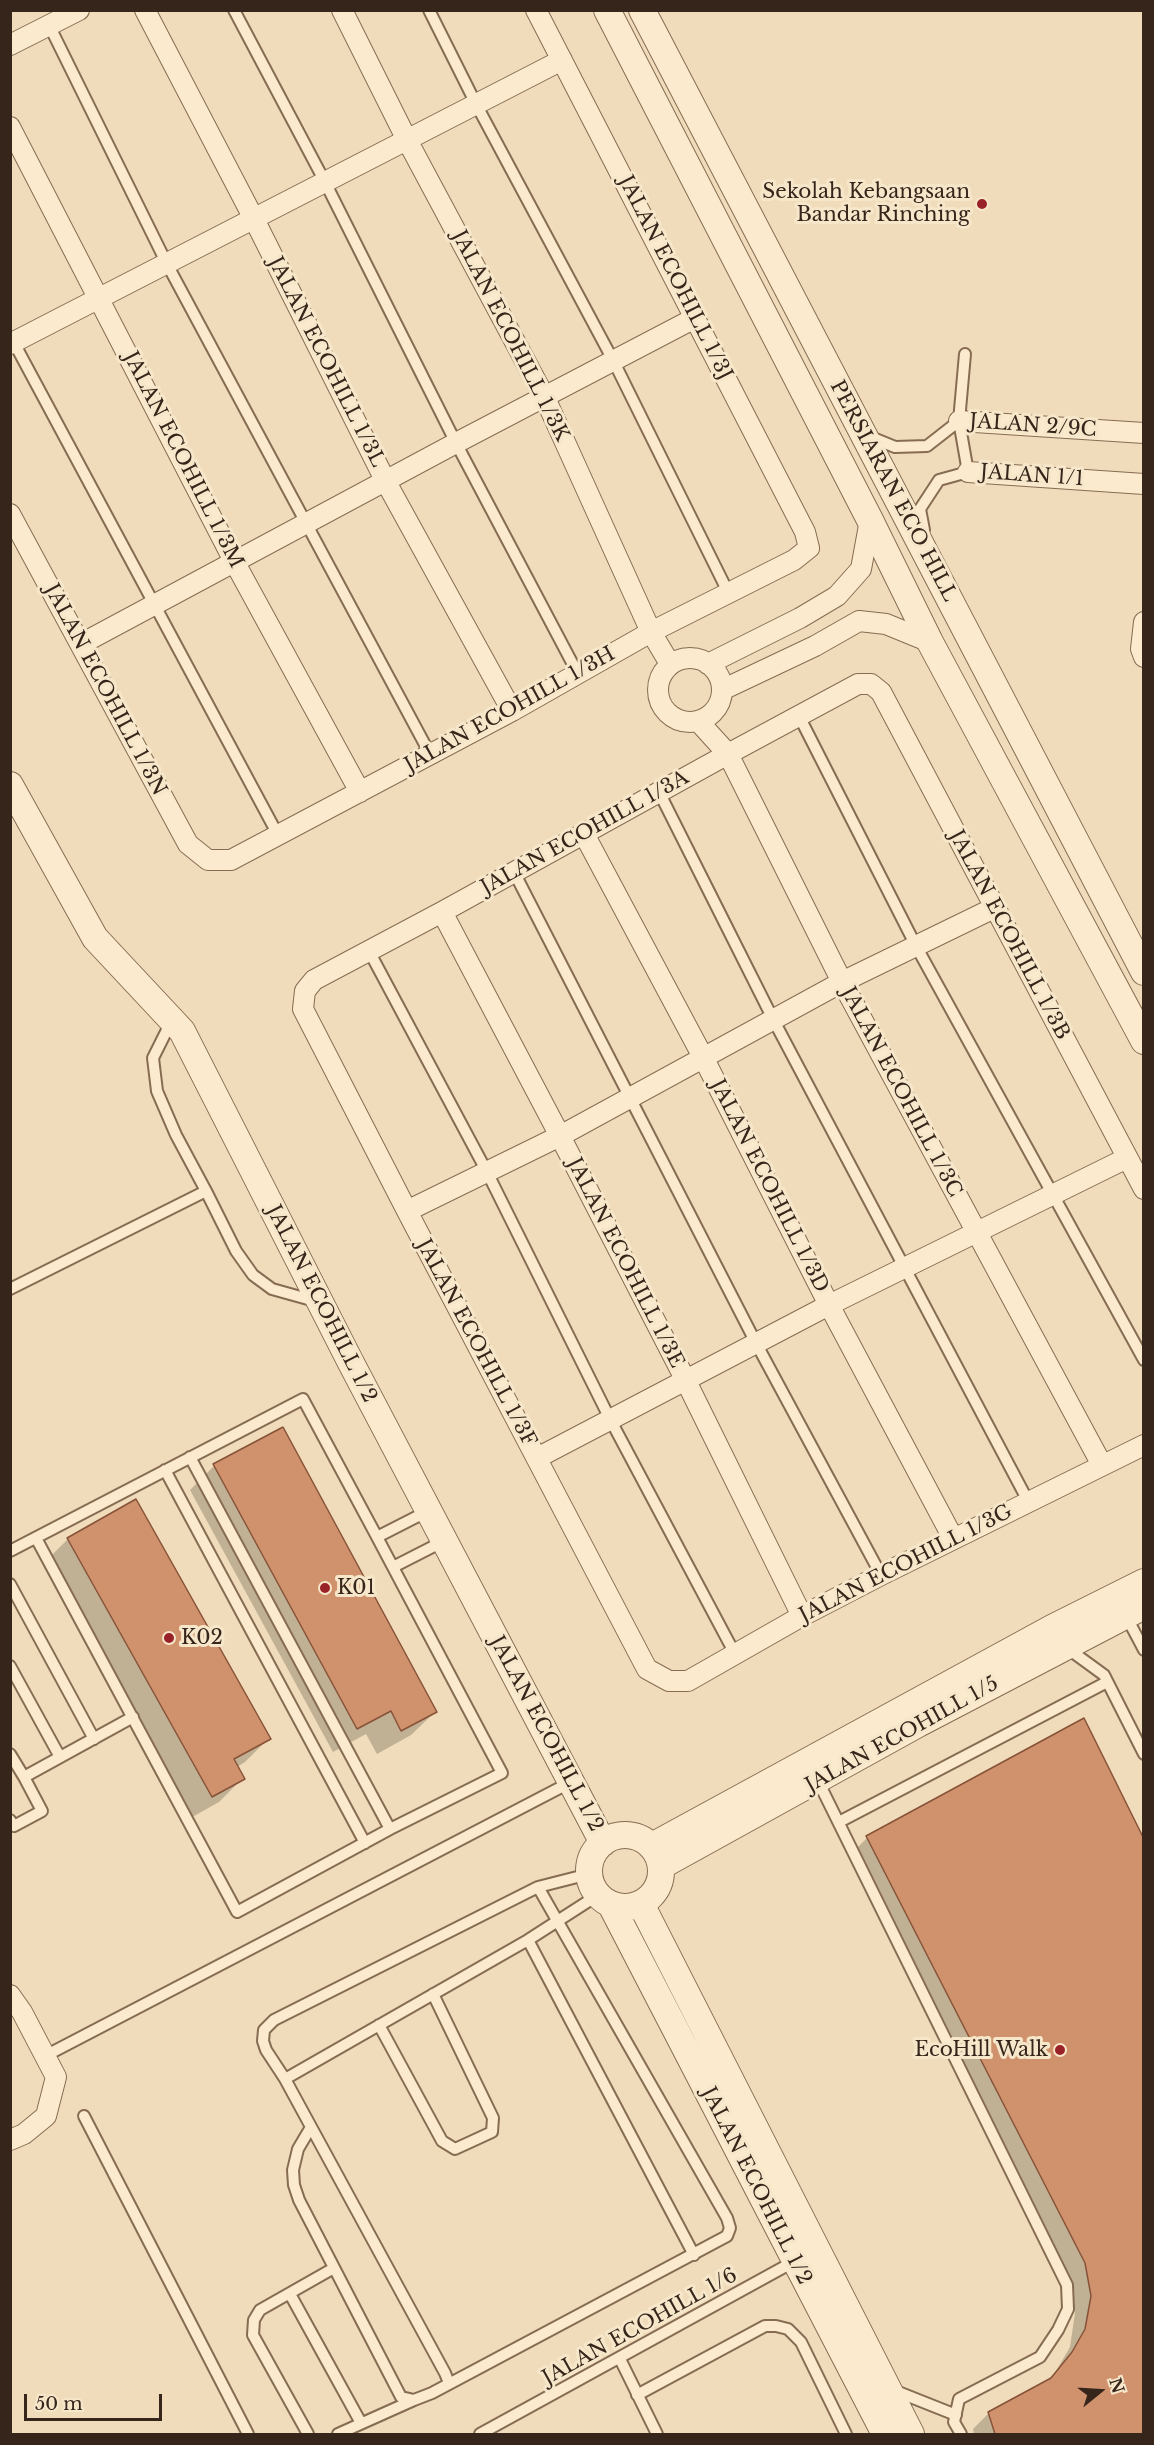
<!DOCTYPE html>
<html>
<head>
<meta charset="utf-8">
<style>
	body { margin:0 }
	#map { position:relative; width:1154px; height:2445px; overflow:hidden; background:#f0dcba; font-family:"Libre Baskerville",serif }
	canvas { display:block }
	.frame { position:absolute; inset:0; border:12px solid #35251a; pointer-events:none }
	.north { position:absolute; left:1070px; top:2361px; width:60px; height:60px; -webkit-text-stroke:4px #f7e7ca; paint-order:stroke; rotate:72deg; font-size:16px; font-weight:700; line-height:24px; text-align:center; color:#35251a }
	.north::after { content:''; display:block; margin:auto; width:21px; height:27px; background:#35251a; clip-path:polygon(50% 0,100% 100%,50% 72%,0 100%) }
	.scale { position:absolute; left:24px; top:2394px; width:138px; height:27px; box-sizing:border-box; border:3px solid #35251a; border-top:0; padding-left:8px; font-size:18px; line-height:21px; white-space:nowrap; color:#35251a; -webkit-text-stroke:4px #f7e7ca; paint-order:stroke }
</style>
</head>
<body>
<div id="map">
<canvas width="1154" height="2445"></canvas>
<div class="frame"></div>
<div class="north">N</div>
<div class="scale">50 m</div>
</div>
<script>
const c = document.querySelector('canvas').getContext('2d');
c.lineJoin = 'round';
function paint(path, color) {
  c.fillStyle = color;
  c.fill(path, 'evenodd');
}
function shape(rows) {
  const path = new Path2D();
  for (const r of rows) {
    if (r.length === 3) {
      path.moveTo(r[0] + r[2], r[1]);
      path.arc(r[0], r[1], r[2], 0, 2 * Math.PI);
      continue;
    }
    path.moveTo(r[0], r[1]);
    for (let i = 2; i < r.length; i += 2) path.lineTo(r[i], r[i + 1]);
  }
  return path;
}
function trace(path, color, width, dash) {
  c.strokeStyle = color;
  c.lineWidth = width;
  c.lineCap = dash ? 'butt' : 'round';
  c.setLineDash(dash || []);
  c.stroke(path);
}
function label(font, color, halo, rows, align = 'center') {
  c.font = font + ' "Libre Baskerville",serif';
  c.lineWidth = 6;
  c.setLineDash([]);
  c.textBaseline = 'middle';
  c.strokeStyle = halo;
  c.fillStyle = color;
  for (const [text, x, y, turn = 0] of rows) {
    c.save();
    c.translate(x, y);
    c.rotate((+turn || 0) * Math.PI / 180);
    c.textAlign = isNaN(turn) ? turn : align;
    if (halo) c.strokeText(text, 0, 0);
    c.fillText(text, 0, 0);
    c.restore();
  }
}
paint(shape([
	[214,1466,436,1711,411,1735,377,1754,366,1734,333,1752,190,1490],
	[136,1501,269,1738,245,1762,237,1767,243,1778,219,1802,187,1820,44,1563,68,1539],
	[1084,1720,1144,1840,1144,2434,974,2434,973,2429,989,2413,1046,2382,1056,2371,1070,2347,1075,2313,1069,2280,851,1854,867,1838]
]), '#0003');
const building = shape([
	[283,1427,437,1712,401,1731,391,1711,357,1729,213,1464,283,1427],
	[136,1499,271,1739,234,1759,245,1779,212,1797,67,1538,136,1499],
	[1084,1718,1143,1837,1143,2434,995,2434,988,2412,1051,2378,1072,2352,1085,2329,1091,2296,1085,2263,866,1836,1084,1718]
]);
paint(building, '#d0916d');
trace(building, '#875338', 1.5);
const service = shape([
	[234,10,325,182,456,443,578,674],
	[429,10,476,104,614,362,729,594],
	[49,25,167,264,430,754],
	[12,339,278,835],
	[868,436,895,447,927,446,959,421],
	[924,530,920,509,939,480,968,472,959,421,965,354],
	[799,716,916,946,1144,1360],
	[659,792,773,1019,1028,1501],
	[514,872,756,1343,881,1575],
	[369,951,487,1172,610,1419,735,1654],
	[172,1020,153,1058,157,1091,176,1135,206,1191],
	[10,1289,206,1191,236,1251,253,1275,272,1289,315,1301],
	[190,1457,390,1829],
	[165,1470,365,1843],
	[36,1538,237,1912,390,1829,502,1773,377,1537],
	[10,1551,303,1399,377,1537,428,1511],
	[393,1567,444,1541],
	[10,1584,94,1739],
	[1126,1616,1144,1650],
	[1067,1648,1104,1675,1144,1754],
	[10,1666,60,1757],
	[10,1754,24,1777,133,1717],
	[818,1781,1067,2285,1068,2309,1058,2330,1040,2357,959,2399,954,2422,961,2434],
	[10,1820,14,1826,42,1811,24,1777],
	[839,1822,1107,1682],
	[528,1940,694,2255],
	[379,2025,442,2141,455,2149,492,2132,493,2118,433,1994],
	[45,2056,571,1782],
	[285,2079,528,1940,598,1895],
	[84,2116,248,2434],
	[311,2127,298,2149,293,2170,294,2185,299,2200,401,2397,414,2400,432,2393,727,2236,730,2228,727,2218,538,1887],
	[290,2294,361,2423],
	[620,2359,657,2434],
	[449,2383,445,2373,285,2079,266,2050,263,2041,264,2030,274,2020,538,1887,589,1874],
	[893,2390,956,2415],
	[637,2395,765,2326,776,2326,788,2329,801,2342,846,2434],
	[308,2434,253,2335,254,2320,260,2310,334,2268],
	[338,2434,414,2400],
	[480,2434,795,2261]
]);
const minor = shape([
	[145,10,254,219,386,482,512,711],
	[342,10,407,140,545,398,651,632,670,664],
	[10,45,79,10],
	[10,127,235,563,360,792],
	[10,344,562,60],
	[959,421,1144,433],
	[968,472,1144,484],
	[10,514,188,844,208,860,231,860,512,711,651,632,794,560,809,548,805,532,536,10],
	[1144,622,1141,649,1144,657],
	[81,644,456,443,695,318],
	[690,690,32],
	[708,664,800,618,837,596,861,569,870,520],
	[722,690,815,646,859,621,886,624,930,642],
	[698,721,728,754,842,982,1102,1465],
	[584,834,703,1057,829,1305,953,1538],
	[442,912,560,1136,685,1379,802,1616],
	[1144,1189,881,692,871,684,858,684,728,754,442,912,314,980,305,991,303,1009,407,1211,647,1669,669,1681,688,1681,802,1616,881,1575,1144,1445],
	[407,1211,560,1136,842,982,994,908],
	[537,1458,829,1305,1127,1158],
	[10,1995,22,2012,56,2077,46,2116,24,2134,10,2140]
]);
const tertiary = shape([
	[607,10,870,520,930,642,1144,1041],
	[642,10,1144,972],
	[10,785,95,938,182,1031,350,1361,603,1843],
	[625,1871,36],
	[652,1846,1052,1628,1144,1582],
	[661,1866,918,1724,1144,1606],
	[641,1904,911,2434],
	[611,1905,885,2434]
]);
trace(service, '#876c54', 14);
trace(minor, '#876c54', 22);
trace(tertiary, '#876c54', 28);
trace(service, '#fbeacd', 10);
trace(minor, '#fbeacd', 20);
trace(tertiary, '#fbeacd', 26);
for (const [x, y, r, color] of [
	[982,204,6,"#992128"],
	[325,1588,6,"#992128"],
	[169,1638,6,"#992128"],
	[1060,2050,6,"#992128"]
]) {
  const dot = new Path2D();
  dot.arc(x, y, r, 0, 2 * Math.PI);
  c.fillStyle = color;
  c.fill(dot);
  trace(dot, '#f7e7ca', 2);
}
label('20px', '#35251a', '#f7e7ca', [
	["Sekolah Kebangsaan",970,192],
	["Bandar Rinching",970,215],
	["K01",337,1588,"left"],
	["K02",181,1638,"left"],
	["EcoHill Walk",1048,2050]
], 'right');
label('20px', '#35251a', '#f7e7ca', [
	["JALAN ECOHILL 1/3J",675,278,63],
	["JALAN ECOHILL 1/3K",510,336,63],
	["JALAN ECOHILL 1/3L",326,362,63],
	["JALAN 2/9C",1033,426,4],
	["JALAN ECOHILL 1/3M",183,460,63],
	["JALAN 1/1",1032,476,4],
	["PERSIARAN ECO HILL",893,491,62],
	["JALAN ECOHILL 1/3N",105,690,62],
	["JALAN ECOHILL 1/3H",510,710,-29],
	["JALAN ECOHILL 1/3A",585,833,-29],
	["JALAN ECOHILL 1/3B",1009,935,62],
	["JALAN ECOHILL 1/3C",901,1092,62],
	["JALAN ECOHILL 1/3D",769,1186,63],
	["JALAN ECOHILL 1/3E",625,1263,63],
	["JALAN ECOHILL 1/2",321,1304,63],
	["JALAN ECOHILL 1/3F",476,1343,62],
	["JALAN ECOHILL 1/3G",906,1564,-27],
	["JALAN ECOHILL 1/2",546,1734,62],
	["JALAN ECOHILL 1/5",902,1735,-29],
	["JALAN ECOHILL 1/2",756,2186,63],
	["JALAN ECOHILL 1/6",640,2327,-29]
]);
</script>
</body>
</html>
